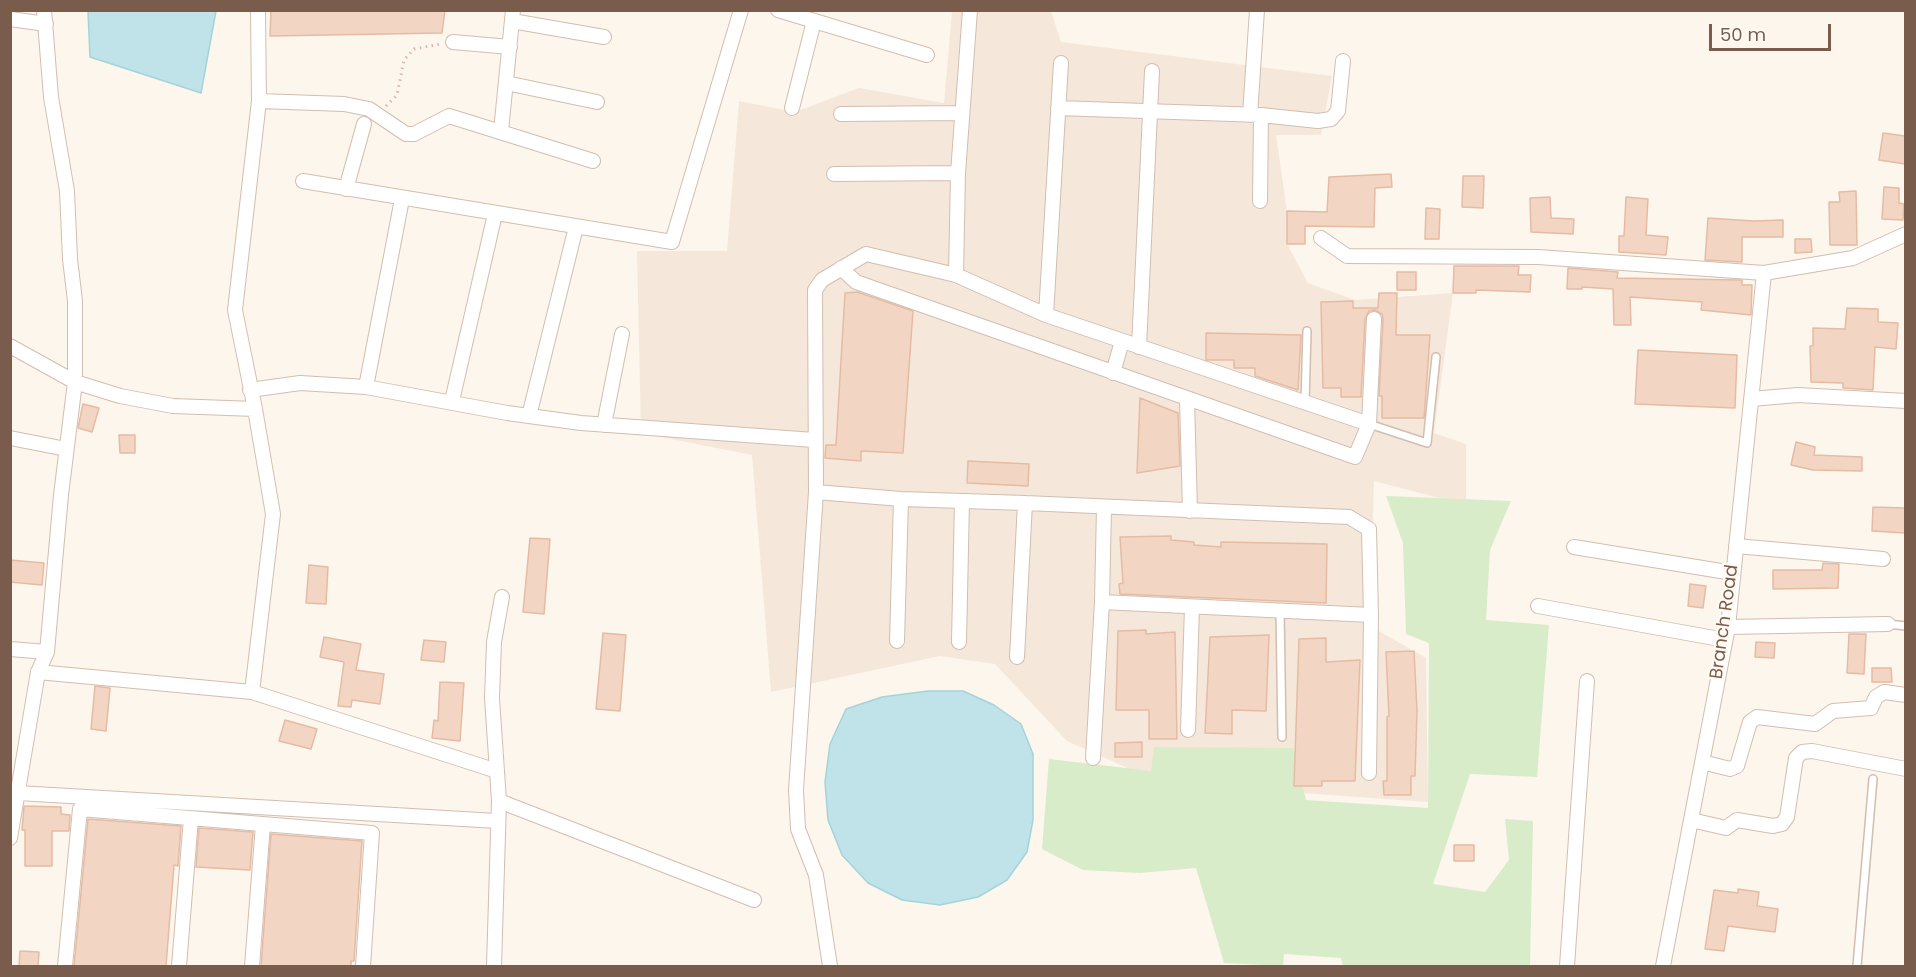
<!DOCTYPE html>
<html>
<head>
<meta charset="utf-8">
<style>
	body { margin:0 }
	#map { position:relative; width:1916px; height:977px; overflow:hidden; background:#fdf6ec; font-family:Poppins,sans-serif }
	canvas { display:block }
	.frame { position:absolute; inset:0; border:12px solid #7a5c4d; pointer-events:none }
	.scale { position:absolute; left:1709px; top:24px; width:122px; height:27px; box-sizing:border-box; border:3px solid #7a5c4d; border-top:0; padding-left:8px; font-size:18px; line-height:21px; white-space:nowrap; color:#7a5c4d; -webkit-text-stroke:4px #fffaf3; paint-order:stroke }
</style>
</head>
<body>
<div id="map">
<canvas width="1916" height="977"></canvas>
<div class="frame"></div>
<div class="scale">50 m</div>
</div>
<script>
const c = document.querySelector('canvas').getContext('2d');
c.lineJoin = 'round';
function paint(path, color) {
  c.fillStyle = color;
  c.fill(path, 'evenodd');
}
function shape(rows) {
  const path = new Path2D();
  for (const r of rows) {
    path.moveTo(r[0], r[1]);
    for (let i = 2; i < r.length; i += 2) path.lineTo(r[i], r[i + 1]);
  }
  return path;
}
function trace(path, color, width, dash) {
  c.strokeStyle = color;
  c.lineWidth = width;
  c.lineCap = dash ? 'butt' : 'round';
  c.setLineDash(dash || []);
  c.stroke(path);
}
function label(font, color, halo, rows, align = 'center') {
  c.font = font + ' Poppins,sans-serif';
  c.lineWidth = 5;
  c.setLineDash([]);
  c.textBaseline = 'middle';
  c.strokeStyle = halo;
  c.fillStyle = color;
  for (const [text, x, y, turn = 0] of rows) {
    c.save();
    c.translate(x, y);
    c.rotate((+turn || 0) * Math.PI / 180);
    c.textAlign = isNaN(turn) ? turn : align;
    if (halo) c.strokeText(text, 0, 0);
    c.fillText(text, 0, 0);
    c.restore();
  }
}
paint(shape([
	[952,11,1051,11,1061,42,1332,76,1321,135,1276,135,1287,211,1287,244,1308,283,1355,300,1453,293,1434,433,1466,444,1466,505,1374,481,1370,626,1426,658,1428,802,1161,783,1067,741,995,664,940,656,771,692,752,455,641,433,637,251,727,251,739,101,795,112,859,88,944,103]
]), '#f5e8da');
paint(shape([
	[1386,496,1511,501,1490,550,1486,620,1549,625,1537,777,1470,774,1433,884,1485,892,1509,860,1505,819,1533,821,1530,965,1343,966,1341,958,1284,954,1283,966,1224,963,1196,868,1140,873,1083,870,1042,849,1049,759,1151,771,1154,747,1293,748,1306,800,1428,808,1429,643,1406,634,1403,543]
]), '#d8ecc9');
const water = shape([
	[88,11,216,11,201,93,90,57,88,11],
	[928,691,963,691,994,705,1021,724,1033,754,1033,820,1027,852,1007,880,978,897,940,905,902,900,868,883,842,855,828,820,825,782,830,744,846,709,882,697,928,691]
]);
paint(water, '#bfe3e8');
trace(water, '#a5d3da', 1.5);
const building = shape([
	[271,10,445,10,442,33,270,36,271,10],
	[1883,133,1905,136,1905,164,1879,160,1883,133],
	[1391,174,1392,187,1375,188,1374,227,1305,226,1305,244,1287,244,1287,211,1327,212,1329,177,1391,174],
	[1463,176,1484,176,1483,208,1462,207,1463,176],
	[1884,187,1899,188,1899,203,1904,204,1903,220,1882,219,1884,187],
	[1856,191,1857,245,1830,245,1829,202,1840,202,1839,192,1856,191],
	[1550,197,1551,218,1574,219,1573,234,1531,232,1530,198,1550,197],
	[1626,197,1648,199,1646,235,1668,237,1666,255,1619,252,1619,236,1624,236,1626,197],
	[1426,208,1440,209,1439,239,1425,239,1426,208],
	[1708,218,1753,221,1783,220,1783,237,1742,237,1742,262,1705,260,1708,218],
	[1795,239,1811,239,1812,252,1795,253,1795,239],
	[1454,266,1519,266,1518,275,1531,275,1530,292,1476,290,1476,293,1453,293,1454,266],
	[1568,268,1618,272,1617,278,1742,280,1742,285,1752,285,1751,315,1701,310,1702,302,1630,297,1631,325,1614,325,1613,289,1582,287,1582,289,1567,289,1568,268],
	[1397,272,1416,272,1416,290,1397,290,1397,272],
	[857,292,913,311,903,453,861,451,861,461,825,458,826,445,836,445,845,293,857,292],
	[1379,293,1397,293,1396,335,1430,335,1424,418,1382,418,1382,396,1379,396,1383,319,1382,314,1375,310,1369,311,1365,319,1361,397,1341,397,1341,388,1323,388,1321,302,1353,301,1353,308,1378,308,1379,293],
	[1847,308,1878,309,1878,322,1898,323,1896,349,1875,347,1873,390,1843,388,1843,383,1811,382,1810,346,1813,346,1813,328,1845,329,1847,308],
	[1206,333,1301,335,1298,390,1255,376,1255,368,1234,368,1234,360,1206,360,1206,333],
	[1638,350,1737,355,1735,408,1635,404,1638,350],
	[1140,398,1178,413,1180,466,1137,473,1140,398],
	[83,404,99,408,92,432,78,428,83,404],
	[119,435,135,435,135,453,120,453,119,435],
	[1796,442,1815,447,1814,455,1862,457,1862,471,1813,470,1791,465,1796,442],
	[968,461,1029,464,1028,486,967,483,968,461],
	[1873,507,1905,508,1905,533,1872,531,1873,507],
	[1171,536,1171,540,1194,542,1194,545,1221,547,1221,542,1327,544,1326,603,1120,594,1119,584,1123,583,1120,537,1171,536],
	[530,538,550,539,544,614,523,612,530,538],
	[10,560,44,563,42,585,10,582,10,560],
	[1823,563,1839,564,1838,588,1773,589,1773,570,1822,570,1823,563],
	[309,565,328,567,326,604,306,603,309,565],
	[1690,584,1706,586,1703,608,1688,606,1690,584],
	[1146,630,1146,634,1175,632,1177,739,1149,739,1149,710,1116,710,1118,631,1146,630],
	[603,633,626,635,620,711,596,709,603,633],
	[1849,634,1866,634,1864,674,1847,673,1849,634],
	[1269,635,1266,711,1232,710,1232,734,1205,733,1210,637,1269,635],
	[324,637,361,644,356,670,384,674,380,704,352,700,351,707,338,706,344,662,320,657,324,637],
	[1326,638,1326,662,1360,660,1355,781,1322,781,1322,786,1294,786,1299,639,1326,638],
	[424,640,446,642,444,662,421,660,424,640],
	[1756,642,1775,643,1774,658,1755,657,1756,642],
	[1414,651,1417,711,1415,776,1411,776,1411,795,1384,795,1383,781,1387,781,1387,717,1389,716,1386,652,1414,651],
	[1872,668,1891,668,1892,682,1872,682,1872,668],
	[440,682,464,683,460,741,432,738,434,720,438,721,440,682],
	[95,686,110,688,106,731,91,729,95,686],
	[285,720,317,729,311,749,279,741,285,720],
	[1142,742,1142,757,1115,757,1115,743,1142,742],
	[24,806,61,807,61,814,70,815,69,831,52,831,52,866,25,866,25,830,22,830,24,806],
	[88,819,181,826,178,866,174,865,166,966,74,966,88,819],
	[199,828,253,832,250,870,196,867,199,828],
	[271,834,362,841,354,961,351,961,351,966,261,966,271,834],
	[1454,845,1474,845,1474,861,1454,861,1454,845],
	[1738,889,1759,892,1757,906,1778,909,1775,932,1728,926,1724,951,1705,949,1714,890,1738,893,1738,889],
	[20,951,39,952,38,966,19,966,20,951]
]);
paint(building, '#f3d5c3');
trace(building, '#e6bba3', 1.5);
const lane = shape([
	[1305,403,1307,331],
	[1369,424,1427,443,1436,357],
	[1280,610,1282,737],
	[1888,624,1906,626],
	[1857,966,1873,779]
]);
const street = shape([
	[44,10,51,97,67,191,70,259,75,301,75,382,120,396,173,406,255,409],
	[778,10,927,55],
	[10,19,46,24],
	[512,21,604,37],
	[453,42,510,47],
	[506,83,597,102],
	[259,101,344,104,369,109,406,134,414,134,449,116,593,161],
	[792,108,814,21],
	[1058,108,1261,115,1318,121,1331,119,1338,111,1343,61],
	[841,114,962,113],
	[1250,115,1257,10],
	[501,131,513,10],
	[834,174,958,173],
	[303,181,672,242,741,10],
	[346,189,364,124],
	[1260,201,1261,115],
	[1321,238,1347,256,1538,257,1764,273,1853,258,1906,234],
	[841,268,856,282,1355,457,1369,424,1374,319],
	[956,275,958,173,970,10],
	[1046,315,1061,63],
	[10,346,75,382,61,495,47,652,38,672,10,838],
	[1139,347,1152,71],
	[1113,373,1122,341],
	[366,387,402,199],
	[250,390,300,383,366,387,507,413,581,423,814,440],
	[1187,399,1190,511],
	[1751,399,1798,395,1906,401],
	[452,401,495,214],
	[529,416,576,227],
	[604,425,622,334],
	[10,438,66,449],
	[816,492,815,290,822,280,866,254,956,275,1046,315,1369,424],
	[1736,546,1883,559],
	[1574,547,1733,573],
	[1538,606,1725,640],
	[1728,627,1888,624],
	[897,641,901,499],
	[959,642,962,501],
	[10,649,47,652],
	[1017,657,1025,503],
	[38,672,252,692,497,771],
	[252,692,273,514,255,409,235,310,259,101,258,10],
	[1188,730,1192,607],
	[1093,758,1102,602],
	[1702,762,1730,769,1737,766,1750,722,1757,717,1815,724,1833,711,1871,708,1876,697,1884,692,1906,695],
	[1369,773,1371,615],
	[18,793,497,821],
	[499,801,754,900],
	[1691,820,1726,828,1737,820,1773,826,1782,824,1787,817,1796,758,1802,752,1812,751,1906,769],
	[65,966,80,809,372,833,363,966],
	[179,966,191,818],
	[252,966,263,824],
	[494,966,499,801,492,698,494,642,502,597],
	[830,966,816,875,798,829,796,790,816,492,901,499,1025,503,1349,517,1369,529,1371,615,1102,602,1104,507],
	[1567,966,1587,681],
	[1663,966,1728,627,1764,273]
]);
trace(lane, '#d1beb0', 10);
trace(street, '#d1beb0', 16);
trace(shape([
	[386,106,397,95,404,60,414,49,441,44]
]), '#d9b8a5', 3, [1.5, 4.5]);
trace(lane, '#fff', 7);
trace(street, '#fff', 14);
label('18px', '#7a5c4d', '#fffaf3', [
	["Branch Road",1725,622,-82]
]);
</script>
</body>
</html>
